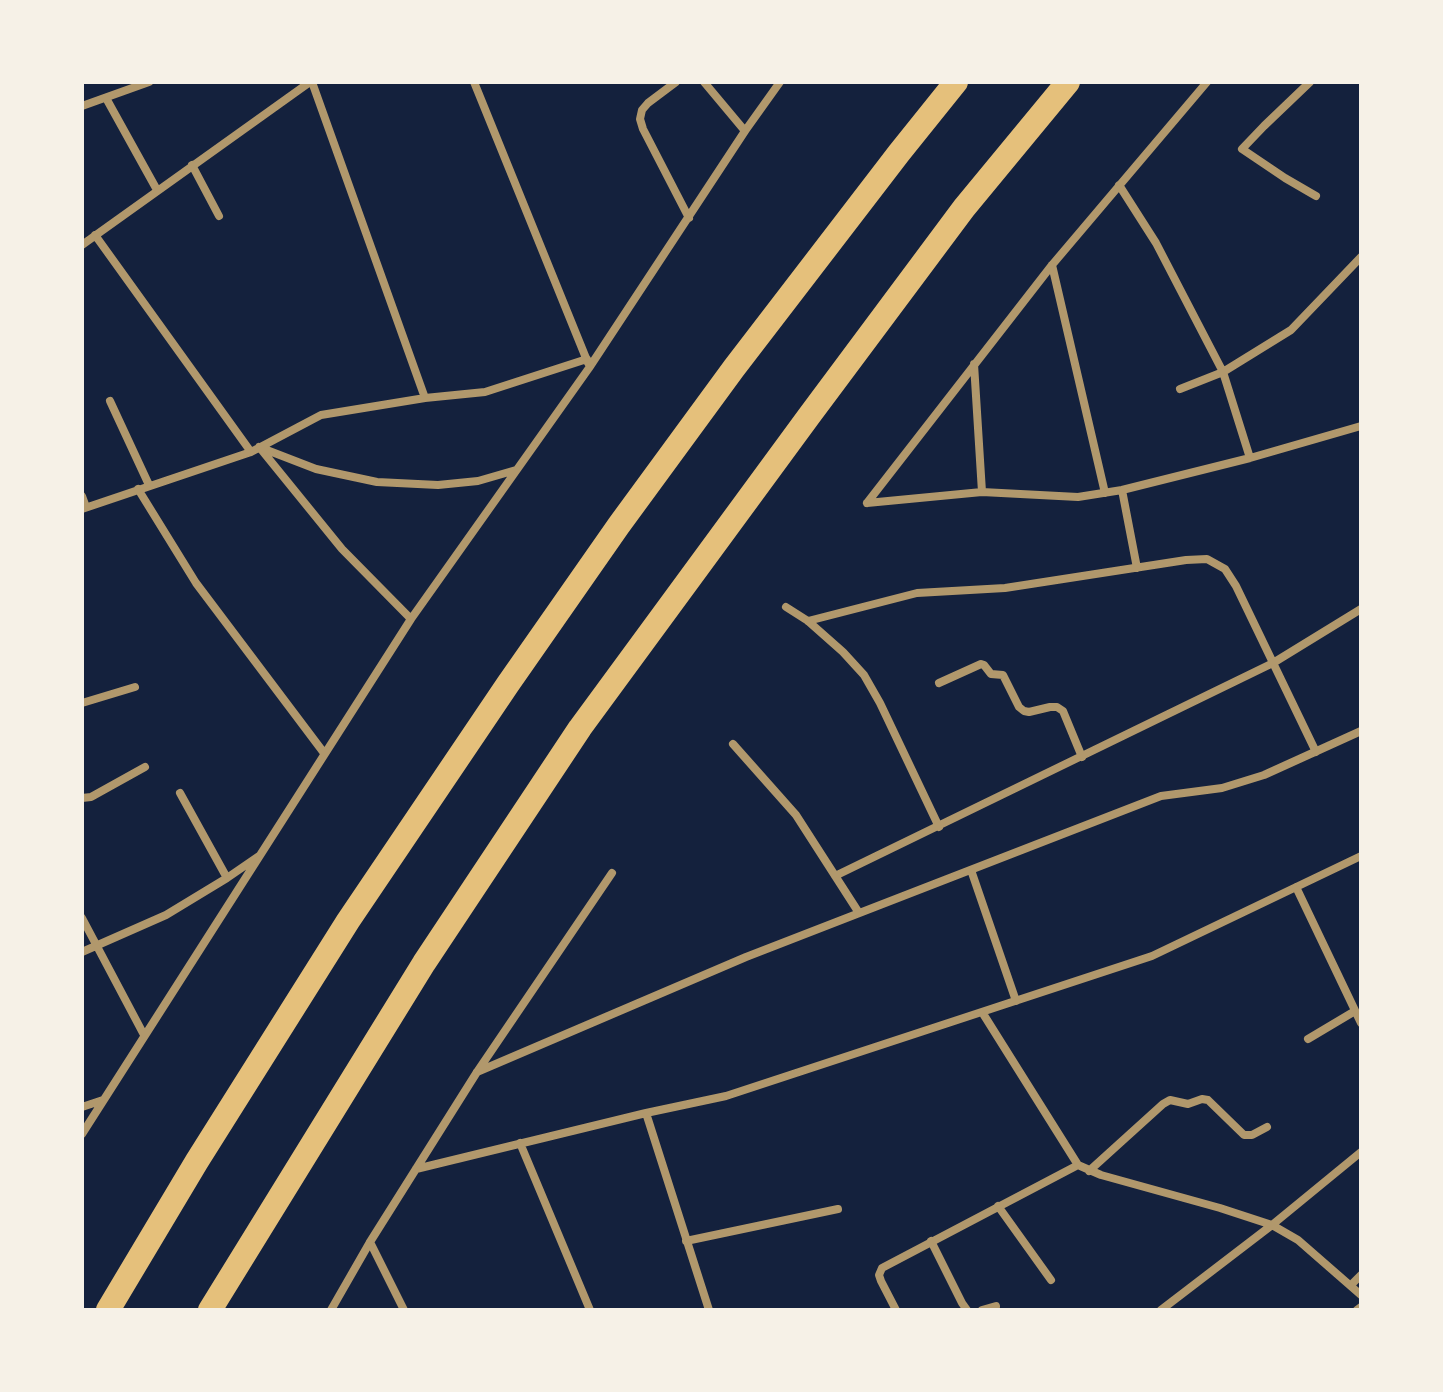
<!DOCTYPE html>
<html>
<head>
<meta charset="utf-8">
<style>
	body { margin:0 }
	#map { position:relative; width:1443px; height:1392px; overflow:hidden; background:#14213d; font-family:Mulish,sans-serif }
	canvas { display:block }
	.frame { position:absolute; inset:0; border:84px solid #f6f1e7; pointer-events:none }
</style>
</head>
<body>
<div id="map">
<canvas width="1443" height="1392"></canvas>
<div class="frame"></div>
</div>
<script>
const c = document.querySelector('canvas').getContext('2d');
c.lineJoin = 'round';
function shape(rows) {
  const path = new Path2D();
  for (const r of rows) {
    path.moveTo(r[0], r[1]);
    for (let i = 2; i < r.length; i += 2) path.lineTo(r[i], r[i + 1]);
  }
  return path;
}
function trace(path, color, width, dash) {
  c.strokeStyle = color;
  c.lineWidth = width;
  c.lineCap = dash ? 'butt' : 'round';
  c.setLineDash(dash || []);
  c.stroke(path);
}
trace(shape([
	[312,82,425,398],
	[474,82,588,363],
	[676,82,648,103,642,110,640,119,643,129,689,218],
	[704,82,745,131],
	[1310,82,1264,126,1242,149,1285,178,1316,196],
	[106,98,157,190],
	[82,106,149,82],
	[192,165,219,216],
	[1119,185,1156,243,1223,372,1250,458],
	[95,235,251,452],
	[82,245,310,82],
	[1052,265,1105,493],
	[974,364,982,492],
	[1180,389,1223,372,1291,330,1361,257],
	[110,401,149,485],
	[259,447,316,469,377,482,438,485,478,481,516,470],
	[260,448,342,549,411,619],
	[138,489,196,583,324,753],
	[1122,490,1137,568],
	[82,496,86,507],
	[867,503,1052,265,1207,82],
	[867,503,982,492,1078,497,1122,490,1250,458,1361,426],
	[82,509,251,452,321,415,425,398,485,392,587,359],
	[786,607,808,621,843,652,864,675,880,703,939,827],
	[808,621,917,593,1005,588,1186,560,1207,559,1225,569,1236,586,1316,752],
	[939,683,981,664,984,665,991,674,1003,675,1019,707,1024,711,1029,712,1050,707,1057,707,1063,711,1082,757],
	[82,703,135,687],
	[733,744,796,815,859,913],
	[180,793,227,878],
	[82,798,91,797,145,767],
	[971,870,1016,1001],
	[835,876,1273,663,1361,609],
	[1296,887,1361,1023],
	[82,918,144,1035],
	[82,952,166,915,227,878,259,856],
	[982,1012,1078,1165,1101,1175,1220,1208,1272,1225,1298,1240,1361,1295],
	[1308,1039,1355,1011],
	[477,1072,746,957,1161,796,1222,788,1264,775,1361,731],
	[82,1107,103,1100],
	[646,1113,709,1310],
	[82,1134,411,619,589,368,745,131,780,82],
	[520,1143,590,1310],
	[416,1169,646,1113,726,1096,1152,956,1361,856],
	[1089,1171,1163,1104,1170,1100,1188,1104,1202,1099,1208,1100,1244,1135,1252,1135,1267,1127],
	[998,1206,1051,1280],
	[686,1241,838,1209],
	[931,1241,962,1303,967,1310],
	[370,1242,404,1310],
	[1351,1285,1361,1275],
	[331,1310,370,1242,477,1072,612,873],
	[896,1310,881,1281,879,1275,882,1268,1078,1165],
	[982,1310,996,1306],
	[1161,1310,1272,1225,1361,1152],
	[1357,1310,1361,1307]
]), '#b1986c', 8);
trace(shape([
	[108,1310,197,1161,348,921,508,684,619,525,734,368,899,153,956,82],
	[210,1310,424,963,580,728,809,416,964,208,1068,82]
]), '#e5c07b', 24);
</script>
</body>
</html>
